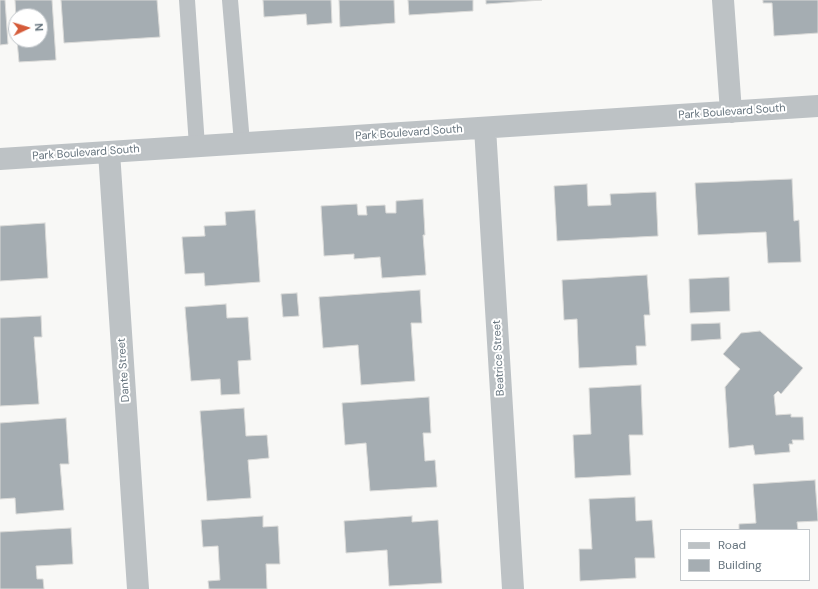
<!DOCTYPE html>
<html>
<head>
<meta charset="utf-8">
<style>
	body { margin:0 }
	#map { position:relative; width:818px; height:589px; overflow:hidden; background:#f8f8f6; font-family:"DM Sans",sans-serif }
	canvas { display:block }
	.legend { position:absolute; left:680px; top:529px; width:130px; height:52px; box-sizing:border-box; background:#fff; border:1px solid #c2c7cb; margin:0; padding:5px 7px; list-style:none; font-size:12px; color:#66747e }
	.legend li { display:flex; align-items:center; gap:8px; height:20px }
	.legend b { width:20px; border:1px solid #c2c7cb }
	.north { position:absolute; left:8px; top:8px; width:40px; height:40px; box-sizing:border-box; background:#fff; border:1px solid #c2c7cb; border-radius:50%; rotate:86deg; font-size:11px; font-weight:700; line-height:16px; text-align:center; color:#66747e }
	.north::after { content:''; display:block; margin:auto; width:14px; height:18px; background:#d55b39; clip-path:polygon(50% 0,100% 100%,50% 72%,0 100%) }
</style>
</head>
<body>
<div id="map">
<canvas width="818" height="589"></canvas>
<ul class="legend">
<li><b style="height:5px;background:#bdc2c5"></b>Road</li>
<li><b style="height:11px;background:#a5adb2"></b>Building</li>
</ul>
<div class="north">N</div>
</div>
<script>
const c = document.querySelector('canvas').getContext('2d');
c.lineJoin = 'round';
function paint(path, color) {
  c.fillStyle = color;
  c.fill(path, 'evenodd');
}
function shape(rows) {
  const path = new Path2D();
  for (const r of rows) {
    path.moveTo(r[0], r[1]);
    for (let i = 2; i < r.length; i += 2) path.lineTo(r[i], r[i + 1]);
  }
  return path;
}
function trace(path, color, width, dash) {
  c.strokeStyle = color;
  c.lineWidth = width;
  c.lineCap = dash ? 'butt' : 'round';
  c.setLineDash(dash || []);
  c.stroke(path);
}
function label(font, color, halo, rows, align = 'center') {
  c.font = font + ' "DM Sans",sans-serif';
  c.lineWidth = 4;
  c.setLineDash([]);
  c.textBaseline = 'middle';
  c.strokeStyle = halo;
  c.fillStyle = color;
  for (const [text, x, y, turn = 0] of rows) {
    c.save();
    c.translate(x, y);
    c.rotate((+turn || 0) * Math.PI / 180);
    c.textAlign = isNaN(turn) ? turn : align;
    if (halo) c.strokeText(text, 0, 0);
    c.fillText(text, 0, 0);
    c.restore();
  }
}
const building = shape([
	[0,0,5,0,8,44,0,45,0,0],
	[15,0,52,0,56,60,19,62,17,40,40,40,40,16,16,16,16,18,15,0],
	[61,0,157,0,160,37,64,43,61,0],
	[263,0,331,0,332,23,307,25,306,14,264,17,263,0],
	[339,0,394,0,395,23,340,27,339,0],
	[408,0,473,0,473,11,409,15,408,0],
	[486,0,542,0,486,4,486,0],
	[763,0,818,0,818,33,774,36,772,3,763,3,763,0],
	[792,179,794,221,799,220,801,262,768,263,766,232,698,235,695,183,792,179],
	[587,184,588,206,611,205,610,194,656,192,658,236,557,241,554,186,587,184],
	[423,199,425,235,423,235,426,275,382,278,380,257,354,259,354,254,324,256,321,206,357,204,358,215,367,215,366,206,385,205,386,213,396,213,396,201,423,199],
	[255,210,260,282,205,286,204,273,185,274,182,237,205,236,204,226,226,225,225,212,255,210],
	[45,223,48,278,0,281,0,226,45,223],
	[647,275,650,315,644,315,646,346,636,346,637,365,579,368,577,319,564,320,562,280,647,275],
	[729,277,730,311,690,313,689,279,729,277],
	[420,290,422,323,411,323,415,381,361,385,358,345,323,348,319,297,420,290],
	[297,293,299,316,283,317,281,294,297,293],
	[226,304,227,318,248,317,251,360,238,361,240,394,221,395,220,379,191,381,185,307,226,304],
	[41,316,42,337,34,337,39,404,0,406,0,318,41,316],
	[720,323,721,339,691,341,691,324,720,323],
	[760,331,803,368,781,394,778,391,774,395,776,415,791,414,791,417,803,417,804,440,792,440,793,444,789,444,790,452,755,455,753,445,729,448,725,387,740,369,723,354,741,333,760,331],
	[641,385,643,435,629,435,631,475,575,478,573,435,591,434,589,388,641,385],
	[429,397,431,433,423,433,425,461,435,460,437,487,370,491,366,443,345,445,342,403,429,397],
	[244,408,246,436,267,435,269,458,248,460,251,498,207,501,200,411,244,408],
	[66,418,69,464,60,464,64,510,16,514,15,498,0,499,0,423,66,418],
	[815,480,818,521,797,522,798,530,739,530,739,524,756,523,753,484,815,480],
	[635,497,636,521,652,520,655,558,635,558,636,578,580,581,579,549,592,549,589,499,635,497],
	[263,516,263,527,278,526,280,564,266,564,267,589,209,589,208,581,220,580,218,546,203,547,201,520,263,516],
	[412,516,412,522,438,520,442,583,389,586,387,550,346,553,344,521,412,516],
	[71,528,73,564,36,566,37,579,43,579,44,589,0,589,0,532,71,528]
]);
paint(building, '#a5adb2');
trace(building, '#dadad8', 1);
trace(shape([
	[187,0,197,146],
	[230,0,242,143]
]), '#bdc2c5', 16);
trace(shape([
	[723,0,731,112],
	[485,128,513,589],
	[109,152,138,589],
	[0,159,818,106]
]), '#bdc2c5', 22);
label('11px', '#66747e', '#fff', [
	["Park Boulevard South",732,112,-4],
	["Park Boulevard South",409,133,-4],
	["Park Boulevard South",86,153,-4],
	["Beatrice Street",499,358,-93],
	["Dante Street",124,370,-94]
]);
</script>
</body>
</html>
